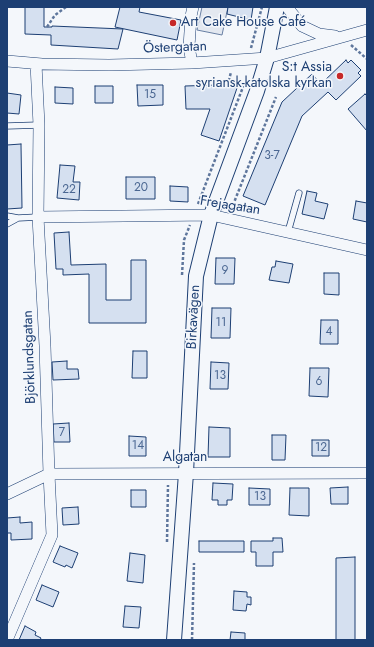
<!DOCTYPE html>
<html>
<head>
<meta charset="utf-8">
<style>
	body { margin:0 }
	#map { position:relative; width:374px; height:647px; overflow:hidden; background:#f4f7fb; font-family:Jost,sans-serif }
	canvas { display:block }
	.frame { position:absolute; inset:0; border:8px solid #1d3f73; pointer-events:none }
</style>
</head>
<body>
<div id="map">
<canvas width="374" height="647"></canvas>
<div class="frame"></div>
</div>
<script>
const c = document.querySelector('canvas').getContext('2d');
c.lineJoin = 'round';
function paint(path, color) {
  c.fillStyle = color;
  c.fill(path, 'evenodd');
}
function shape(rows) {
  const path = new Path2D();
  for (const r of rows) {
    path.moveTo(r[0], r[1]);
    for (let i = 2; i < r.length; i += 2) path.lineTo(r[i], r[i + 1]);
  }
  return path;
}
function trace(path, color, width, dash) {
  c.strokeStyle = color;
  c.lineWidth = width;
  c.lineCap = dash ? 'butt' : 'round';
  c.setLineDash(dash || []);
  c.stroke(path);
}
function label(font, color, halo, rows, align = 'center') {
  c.font = font + ' Jost,sans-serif';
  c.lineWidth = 3;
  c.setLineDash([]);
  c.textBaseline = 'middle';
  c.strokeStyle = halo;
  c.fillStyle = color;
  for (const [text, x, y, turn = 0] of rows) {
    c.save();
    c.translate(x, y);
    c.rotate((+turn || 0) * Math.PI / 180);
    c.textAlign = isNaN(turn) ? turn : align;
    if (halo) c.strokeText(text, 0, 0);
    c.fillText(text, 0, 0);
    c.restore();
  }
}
const parking = shape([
	[202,7,228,7,222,35,197,30,202,7]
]);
paint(parking, '#e3e8f0');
trace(parking, '#687fa3', 1);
const building = shape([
	[25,7,44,7,44,27,52,27,52,26,123,29,118,49,51,45,51,35,25,34,25,7],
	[120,7,140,7,139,12,181,20,177,40,115,27,120,7],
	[228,7,253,7,251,20,227,14,228,7],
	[346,60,348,63,351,60,361,70,358,73,361,76,336,100,328,92,302,116,265,205,243,196,282,102,312,74,321,84,346,60],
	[219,82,237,88,219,141,201,135,210,109,186,109,185,86,217,85,219,82],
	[137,85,163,85,163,105,138,106,137,85],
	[95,86,113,86,113,103,95,103,95,86],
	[55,87,73,88,73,104,55,103,55,87],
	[7,93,21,95,19,114,7,113,7,93],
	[365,94,367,96,367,131,348,109,365,94],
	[21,144,22,208,7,209,7,145,21,144],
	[60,165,75,166,73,182,80,182,79,200,57,198,60,165],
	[126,177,155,177,155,199,126,199,126,177],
	[170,186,188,187,188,202,170,201,170,186],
	[307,191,317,193,315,201,328,204,324,219,302,214,307,191],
	[356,201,367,203,367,222,353,219,356,201],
	[69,232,71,265,106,264,106,300,131,300,131,260,146,260,146,323,89,323,89,274,63,275,63,269,56,269,54,233,69,232],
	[216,258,235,258,234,284,215,284,216,258],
	[276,261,293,264,289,283,269,280,272,267,275,267,276,261],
	[324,273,339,273,339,295,324,294,324,273],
	[212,308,231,308,230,338,211,338,212,308],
	[321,320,338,320,338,344,320,344,321,320],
	[133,351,147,351,147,378,132,378,133,351],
	[67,361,67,369,78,369,79,379,53,380,52,362,67,361],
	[211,362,229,363,228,389,210,389,211,362],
	[310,368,329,368,328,397,309,396,310,368],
	[69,423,70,442,54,442,53,424,69,423],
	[209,427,230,428,230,457,208,457,209,427],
	[272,435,286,435,285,460,272,460,272,435],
	[129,436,146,437,146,456,129,456,129,436],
	[312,440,329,440,329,456,312,456,312,440],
	[213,483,233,484,232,500,227,500,227,505,218,505,218,500,212,500,213,483],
	[348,487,348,504,331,504,330,488,348,487],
	[249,488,270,489,270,505,249,505,249,488],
	[290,488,309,488,309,516,289,515,290,488],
	[131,490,146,490,146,507,131,507,131,490],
	[78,507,79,524,63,525,62,508,78,507],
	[20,517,20,523,32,522,32,539,11,540,11,533,7,533,7,518,20,517],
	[273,538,282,538,283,552,273,552,273,566,256,566,256,552,251,552,251,541,273,541,273,538],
	[199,541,244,541,244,552,199,552,199,541],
	[60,546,78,553,72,568,66,565,65,567,53,562,60,546],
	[130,553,145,555,143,583,127,581,130,553],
	[355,557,355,640,336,640,336,558,355,557],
	[42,585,59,592,53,607,36,600,42,585],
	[234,591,247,592,247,597,251,597,251,605,247,604,246,611,233,610,234,591],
	[125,606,141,607,139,628,123,627,125,606],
	[25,626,36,632,35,635,41,638,40,640,19,640,25,626],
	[231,632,245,633,245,640,230,640,231,632]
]);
paint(building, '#d5e0f0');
trace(building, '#1d3f73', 1);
const service = shape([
	[7,126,39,125],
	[7,216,18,218],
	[7,224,18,218,38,217],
	[288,232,299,193]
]);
const minor = shape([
	[287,7,302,26,319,34,335,36],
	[7,61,42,64,109,65,192,63,267,58,367,30],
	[192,63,189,47,191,16,193,7],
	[38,217,211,215,367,250],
	[7,494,49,474,367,473],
	[7,640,52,535,49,474,45,346,38,217,39,125,36,64]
]);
const tertiary = shape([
	[174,640,186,473,196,276,211,215,257,91,267,58,277,7]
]);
trace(service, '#1d3f73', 7);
trace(minor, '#1d3f73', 12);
trace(tertiary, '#1d3f73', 16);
trace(shape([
	[47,27,55,15,66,7],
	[351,45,367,59],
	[251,48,262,7],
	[198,204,243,87,229,80,231,72],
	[231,210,276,97],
	[182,275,184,240,190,225],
	[167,542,168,485],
	[192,640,194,563]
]), '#5e769c', 2.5, [3, 2]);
trace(service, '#f4f7fb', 5.5);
trace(minor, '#f4f7fb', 11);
trace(tertiary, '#f4f7fb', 14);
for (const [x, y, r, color] of [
	[173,23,4,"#c62828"],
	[340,76,4,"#c62828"]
]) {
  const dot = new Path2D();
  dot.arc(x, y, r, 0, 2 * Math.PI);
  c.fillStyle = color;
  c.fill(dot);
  trace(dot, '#f4f7fb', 1.5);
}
label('12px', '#4b6792', null, [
	["15",150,95],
	["3-7",272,156],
	["20",141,188],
	["22",69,190],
	["9",225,271],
	["11",221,323],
	["4",329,332],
	["13",220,376],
	["6",319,382],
	["7",62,433],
	["14",138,446],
	["12",321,448],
	["13",260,497]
]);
label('14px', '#1d3f73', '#f4f7fb', [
	["Art Cake House Café",181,23],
	["S:t Assia",332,68,"right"],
	["syriansk-katolska kyrkan",332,84,"right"]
], 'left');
label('14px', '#1d3f73', '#f4f7fb', [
	["Östergatan",175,48,-2],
	["Frejagatan",230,206,9],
	["Birkavägen",194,317,-87],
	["Björklundsgatan",30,357,-92],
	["Algatan",185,458]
]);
</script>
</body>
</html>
